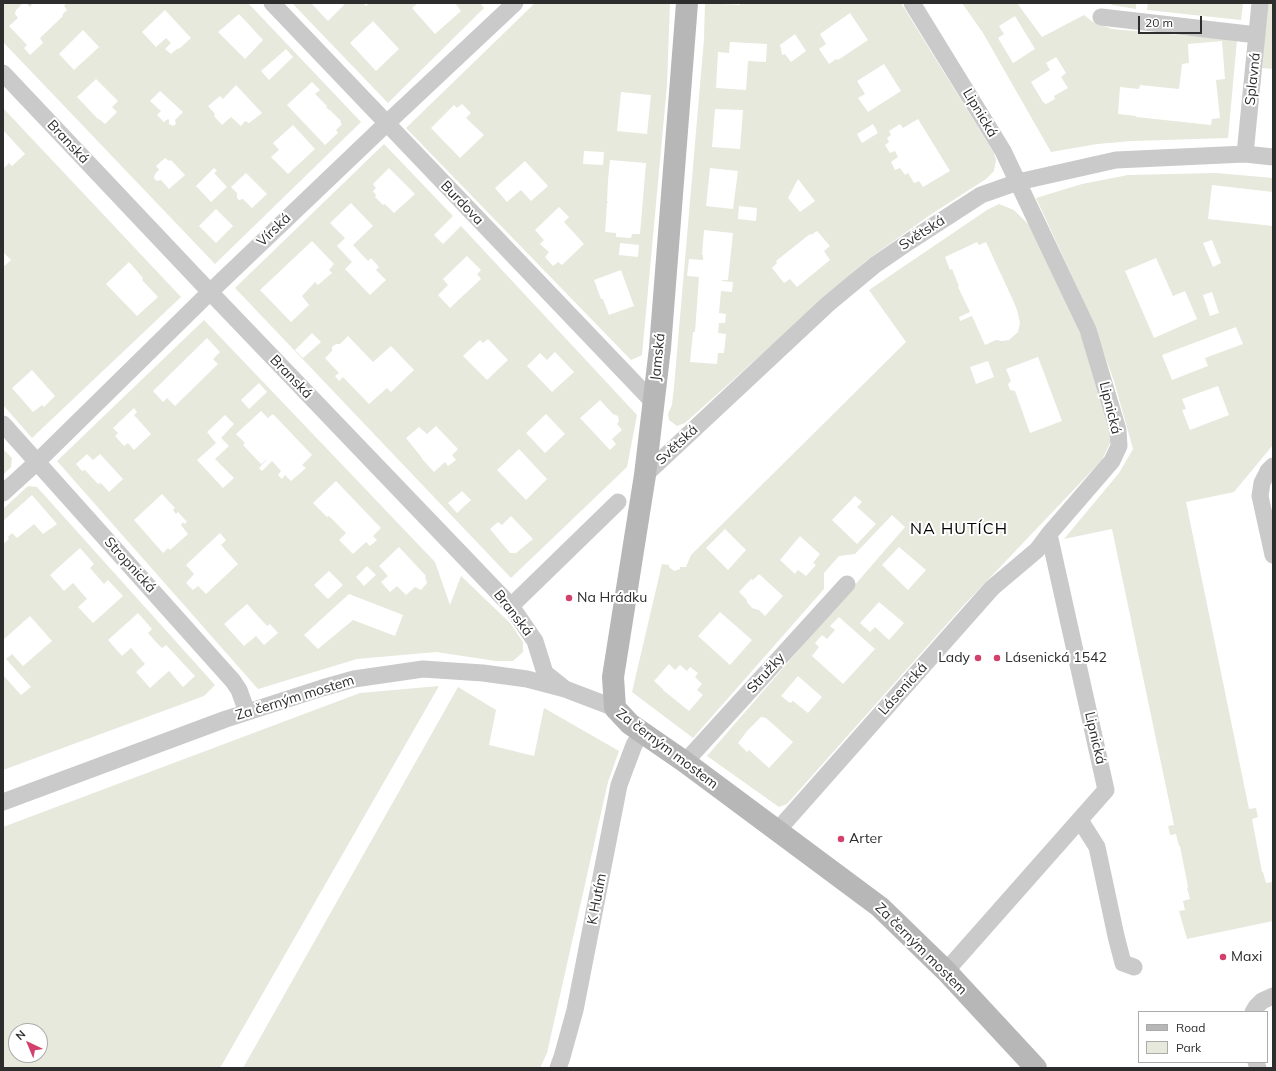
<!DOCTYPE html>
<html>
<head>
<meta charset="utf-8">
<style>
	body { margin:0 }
	#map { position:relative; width:1276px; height:1071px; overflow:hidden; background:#fff; font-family:Mulish,sans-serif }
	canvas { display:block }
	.frame { position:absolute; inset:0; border:4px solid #2d2d2d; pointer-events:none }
	.legend { position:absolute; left:1138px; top:1011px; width:130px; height:52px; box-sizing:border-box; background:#fff; border:1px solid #ababab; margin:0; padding:5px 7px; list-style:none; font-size:12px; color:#2d2d2d }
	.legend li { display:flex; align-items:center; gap:8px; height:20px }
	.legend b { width:20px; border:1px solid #ababab }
	.north { position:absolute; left:8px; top:1023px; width:40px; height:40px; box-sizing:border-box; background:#fff; border:1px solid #ababab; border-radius:50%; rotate:316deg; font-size:11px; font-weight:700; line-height:16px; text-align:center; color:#2d2d2d }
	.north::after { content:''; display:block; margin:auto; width:14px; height:18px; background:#d2416b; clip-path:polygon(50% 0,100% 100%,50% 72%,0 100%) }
	.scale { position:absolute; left:1138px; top:16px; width:64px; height:18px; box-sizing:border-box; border:2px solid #2d2d2d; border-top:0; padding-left:5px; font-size:12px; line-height:14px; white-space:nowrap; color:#2d2d2d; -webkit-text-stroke:3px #fff; paint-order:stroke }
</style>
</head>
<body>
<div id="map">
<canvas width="1276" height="1071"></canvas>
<div class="frame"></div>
<ul class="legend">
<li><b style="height:5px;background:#b7b7b7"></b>Road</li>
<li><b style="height:11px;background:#e6e9dc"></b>Park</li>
</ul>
<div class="north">N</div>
<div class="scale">20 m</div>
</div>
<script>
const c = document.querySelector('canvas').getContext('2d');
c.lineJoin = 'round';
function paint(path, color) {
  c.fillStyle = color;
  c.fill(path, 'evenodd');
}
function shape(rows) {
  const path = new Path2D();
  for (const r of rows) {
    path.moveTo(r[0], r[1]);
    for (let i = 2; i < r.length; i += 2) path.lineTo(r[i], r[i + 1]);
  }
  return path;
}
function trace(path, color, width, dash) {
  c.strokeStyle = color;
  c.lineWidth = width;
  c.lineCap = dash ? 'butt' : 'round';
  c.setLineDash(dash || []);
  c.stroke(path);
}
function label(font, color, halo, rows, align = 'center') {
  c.font = font + ' Mulish,sans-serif';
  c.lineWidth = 4;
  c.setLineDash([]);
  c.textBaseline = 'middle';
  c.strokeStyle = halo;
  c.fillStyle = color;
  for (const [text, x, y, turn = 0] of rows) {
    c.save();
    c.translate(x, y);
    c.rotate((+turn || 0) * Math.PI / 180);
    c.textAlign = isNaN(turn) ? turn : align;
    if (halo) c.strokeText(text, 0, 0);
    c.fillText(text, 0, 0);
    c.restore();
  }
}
paint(shape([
	[3,3,33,3,30,7,27,4,22,4,16,10,15,14,18,18,9,26,27,45,24,48,30,55,43,43,40,38,63,16,62,15,67,10,64,6,66,3,248,3,361,122,215,264,3,42],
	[165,10,191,38,180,48,177,49,171,54,165,49,171,43,166,38,156,47,142,32],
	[239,14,263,40,245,59,218,32],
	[83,30,99,47,74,70,59,54],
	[286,49,293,57,269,80,261,71],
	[96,79,118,101,112,107,117,112,105,124,99,119,98,119,77,97],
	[312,82,320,90,315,94,327,106,326,107,329,110,330,110,341,121,340,122,342,124,336,130,338,133,325,145,287,105],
	[236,85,262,113,249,123,245,121,241,126,231,117,222,125,214,116,215,114,208,106,220,96,223,99],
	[160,91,183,112,175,120,176,124,173,126,169,124,169,120,168,119,164,122,157,115,161,111,150,101],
	[293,125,315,149,288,174,271,157,279,150,273,143],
	[165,158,169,161,171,160,185,175,169,189,161,180,157,181,154,178,155,174,159,170,156,166],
	[214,168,217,171,214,173,227,187,211,202,196,186],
	[246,173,267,194,252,208,243,199,239,200,237,198,237,193,231,187],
	[216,209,233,226,216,243,199,226],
	[292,3,311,3,328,21,344,5,343,3,363,3,366,6,370,3,418,3,412,8,435,34,461,11,455,3,480,3,484,8,388,103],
	[373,21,399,49,376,71,350,43],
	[535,3,670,3,667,85,642,355,631,360,406,128],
	[621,92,651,95,647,134,617,131],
	[462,104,471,113,466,118,484,135,460,158,431,128,454,105,457,108],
	[584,151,604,152,603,165,583,164],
	[610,160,646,163,640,234,632,234,631,238,616,237,616,233,605,232,607,203,608,203,607,201,608,180],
	[525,161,548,186,531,201,521,190,507,202,495,188],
	[559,207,569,217,564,222,584,244,562,265,558,262,553,266,545,257,549,252,540,244,544,240,535,230],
	[620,243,639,245,638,257,619,255],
	[621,270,634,306,609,315,603,299,601,299,594,280],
	[705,3,740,5,740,3,901,3,994,153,996,160,994,171,986,179,930,215,867,260,685,423,677,426,669,420,668,414,672,405,674,387,704,39],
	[850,13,868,40,838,60,836,59,829,64,819,49,826,44,820,34],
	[795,34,806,51,791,62,785,54,782,55,780,45],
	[730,42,767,44,766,62,748,61,746,90,716,88,718,52,729,53],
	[884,64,901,91,868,112,858,98,865,94,857,81],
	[715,109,743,110,740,149,712,147],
	[918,119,950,171,923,187,919,181,914,183,908,173,905,175,900,168,895,170,891,162,898,157,895,151,890,153,885,145,889,142,887,138,891,135,889,131,900,124,903,128],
	[873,124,878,133,862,143,857,134],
	[710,168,738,171,733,209,706,206],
	[798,179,815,201,800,212,788,198],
	[739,206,757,208,756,221,738,219],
	[704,230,733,233,728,280,722,280,722,281,733,282,732,292,721,291,719,313,726,314,725,323,719,323,718,333,726,334,724,353,718,353,717,364,690,362,693,332,695,332,699,277,687,276,689,259,703,260,703,255,702,255],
	[817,231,830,246,824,251,830,260,797,287,790,279,784,283,772,268,777,263,776,261,810,234,811,235],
	[962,3,1017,3,1042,37,1084,15,1093,22,1112,29,1237,40,1228,138,1132,141,1097,144,1051,152,983,33],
	[1015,16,1035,49,1013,63,998,38,1004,34,999,26],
	[1222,41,1225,79,1216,80,1220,118,1212,119,1211,125,1136,117,1136,116,1118,114,1120,87,1139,89,1140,85,1179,89,1182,64,1189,63,1188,44],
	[1056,57,1066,73,1061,77,1068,88,1054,96,1055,99,1046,104,1043,102,1031,82,1050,70,1046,63],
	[1110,3,1136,3,1136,9,1112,5],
	[1148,3,1243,3,1241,20,1147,10],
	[1267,3,1273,3,1273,69,1262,68],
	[3,108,181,297,32,438,3,405,3,267,11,260,3,252,3,169,9,163,12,166,25,154,3,130],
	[129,262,143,278,142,280,158,297,137,316,106,284],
	[32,370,55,396,44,407,42,405,33,412,12,388],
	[384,144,453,216,434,235,443,244,461,226,637,415,627,467,511,578,235,288],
	[389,168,415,194,394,213,385,204,383,205,375,197,376,195,373,191,376,188,373,184],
	[351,203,373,226,353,245,368,261,371,258,379,267,376,270,386,280,370,295,345,269,352,262,337,246,345,238,330,223],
	[312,241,334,264,329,270,332,273,318,285,315,282,302,296,309,305,291,322,260,290],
	[467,256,481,270,477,274,481,279,450,308,438,295,448,285,443,279],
	[312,333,321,342,303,358,295,350],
	[348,336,373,362,391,346,414,370,391,392,387,388,369,404,343,377,339,381,335,376,339,373,325,358,332,351,332,347,336,344,340,344],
	[488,339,508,360,487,380,463,356,480,340,483,343],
	[555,352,574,372,552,392,527,366,540,353,547,360],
	[600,400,613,414,618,416,619,421,617,424,622,430,612,439,616,444,610,450,580,418],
	[546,414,565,434,545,453,526,433],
	[436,426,458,449,452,455,456,460,448,466,445,462,434,472,422,459,422,458,406,438,419,427,427,434],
	[519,449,547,479,526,500,497,470],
	[462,491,471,500,457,513,448,503],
	[511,516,533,539,516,553,510,553,490,529,498,522,502,525],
	[1216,173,1273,178,1273,192,1212,185,1208,219,1273,226,1273,445,1234,492,1186,502,1249,809,1256,808,1258,817,1252,819,1262,872,1263,872,1266,883,1272,882,1273,921,1187,939,1179,911,1185,910,1183,901,1190,899,1187,888,1188,887,1180,846,1179,846,1176,834,1170,835,1168,826,1174,825,1112,529,1064,539,1119,473,1133,449,1114,381,1089,313,1036,198,1082,184,1128,175],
	[1212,240,1221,263,1213,267,1203,243],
	[1156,258,1173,296,1185,291,1197,319,1154,338,1125,271],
	[1212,292,1219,313,1210,316,1203,295],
	[1236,327,1243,344,1205,358,1208,366,1172,380,1162,355],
	[1218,386,1229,415,1190,430,1182,410,1186,409,1182,399],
	[999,204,1014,210,1031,227,1082,338,1107,414,1111,441,1102,460,963,606,787,804,779,807,707,756,905,527,892,515,855,554,839,556,824,573,824,589,693,738,632,692,662,564,669,565,669,567,674,571,680,569,680,567,686,567,691,555,906,342,869,290,987,210],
	[977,242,979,245,986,242,1012,298,1017,310,1020,323,1018,332,1009,340,1002,341,996,340,985,345,972,316,960,321,959,317,970,312,958,287,959,286,952,269,950,270,945,257],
	[1038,357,1062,421,1030,433,1015,391,1010,390,1008,384,1011,381,1006,369],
	[988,361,994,377,976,384,970,367],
	[855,496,862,502,857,507,876,524,857,544,832,520],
	[725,529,746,550,728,570,706,548],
	[800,536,820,554,813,563,816,565,806,576,798,570,795,574,780,560],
	[899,547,926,570,908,590,882,565],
	[759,574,783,596,765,616,759,610,752,608,747,602,747,600,739,592,751,579,753,580],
	[879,602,904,623,889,640,875,627,870,632,860,623],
	[720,612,752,640,730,665,698,636],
	[839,617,875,649,843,684,812,656,819,647,815,643,822,635,827,639,835,630,830,626],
	[669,664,675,670,680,665,687,671,690,667,698,673,695,677,702,684,697,690,703,695,689,711,663,690,663,689,654,681],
	[798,676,822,697,808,713,793,701,790,703,781,696],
	[761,717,766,718,793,742,769,768,749,750,747,752,738,743,747,731],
	[204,320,435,562,450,605,461,576,510,623,523,642,523,652,513,661,496,661,436,652,357,659,258,689,57,461],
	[207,338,220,352,213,359,218,364,175,406,167,398,163,402,153,391],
	[259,383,267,392,249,409,241,400],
	[134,408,137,412,134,415,151,434,134,450,128,443,124,446,115,436,118,433,113,428],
	[261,411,268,418,273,414,312,455,302,465,306,468,291,481,285,475,282,479,278,475,281,471,272,461,262,471,259,468,268,458,261,464,243,445,245,443,236,434],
	[225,415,234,424,221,438,229,446,215,459,234,478,223,488,197,460,216,443,207,432],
	[87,454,93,460,100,454,123,479,109,492,101,483,98,484,85,470,82,471,76,464],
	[336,481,381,528,373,536,377,540,370,546,366,542,353,554,339,540,346,533,329,516,327,517,313,503],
	[162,494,175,508,173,510,176,514,178,512,187,522,184,524,183,522,181,525,188,534,170,550,168,548,163,553,134,520],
	[220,533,226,540,221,545,238,564,206,594,198,586,193,590,186,583,194,574,186,565],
	[399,547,426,576,425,577,427,583,421,590,415,587,406,595,397,586,390,592,381,582,388,576,379,566],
	[367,566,376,575,364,586,356,577],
	[329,571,343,585,328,599,314,585],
	[349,594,403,615,395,636,353,620,318,649,304,635],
	[247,604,267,626,270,624,278,633,264,645,256,636,244,646,224,624],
	[3,449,12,458,11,467,3,475],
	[28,486,37,487,215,685,204,696,3,770,3,675,21,695,31,687,6,659,12,654,23,666,52,641,30,616,3,640,3,544,9,539,8,537,12,533,17,538,34,524,43,534,57,524,32,495,3,521,3,509],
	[80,548,94,564,90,568,104,584,108,580,123,596,93,623,78,607,87,599,73,583,64,591,50,575],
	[138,613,152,629,148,633,155,641,162,648,166,645,195,676,183,687,169,671,150,688,136,672,145,664,131,648,122,656,108,640],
	[439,686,220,1068,3,1068,3,827,360,693],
	[16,1031,40,1031,40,1055,16,1055],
	[458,687,496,710,489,745,534,756,544,708,619,751,608,782,547,1053,540,1068,243,1068]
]), '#e6e9dc');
trace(shape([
	[272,3,653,402],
	[1101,17,1257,35],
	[3,73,210,292,511,606,535,641,545,673,565,689],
	[1245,154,1260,3],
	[3,424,233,681,239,690,247,712],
	[1273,466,1268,471,1262,483,1260,496,1273,555],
	[645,475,828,304,875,265,910,241,981,195,1018,182,1116,160,1245,154,1273,157],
	[3,493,37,462,210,292,386,124,515,3],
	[511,606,618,502],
	[685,762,847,584],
	[3,802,226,719,322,688,354,679,423,669,483,673,527,679,565,689,615,708],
	[1080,820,1097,847,1116,936,1123,963,1134,967],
	[777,831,992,588,1037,550,1049,534,1112,461,1119,446,1118,430,1088,330,1003,151,912,3],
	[946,971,1106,790,1049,534],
	[1253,1012,1256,1007,1262,1001,1273,996],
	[1256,1062,1258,1068],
	[558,1068,562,1057,575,1010,619,785,634,745,642,732]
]), '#cacaca', 17);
trace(shape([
	[687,3,660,348,645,475,613,677,615,708,630,724,685,762,880,907,946,971,1036,1068]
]), '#b7b7b7', 22);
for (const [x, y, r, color] of [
	[569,598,4,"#d2416b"],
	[978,658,4,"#d2416b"],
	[997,658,4,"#d2416b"],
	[841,839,4,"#d2416b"],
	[1223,957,4,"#d2416b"]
]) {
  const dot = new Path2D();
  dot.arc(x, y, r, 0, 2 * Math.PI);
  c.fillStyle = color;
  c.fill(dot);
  trace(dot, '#fff', 1.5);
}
label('14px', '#2d2d2d', '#fff', [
	["Splavná",1253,79,-84],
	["Lipnická",980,113,59],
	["Branská",68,142,47],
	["Burdova",462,203,46],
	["Vírská",274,230,-44],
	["Světská",922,233,-33],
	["Jamská",658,357,-84],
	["Branská",291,377,46],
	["Lipnická",1110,408,76],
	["Světská",677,445,-43],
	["Stropnická",130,565,48],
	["Branská",513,613,52],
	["Stružky",766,673,-48],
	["Lásenická",903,689,-48],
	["Za černým mostem",295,698,-17],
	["Lipnická",1095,738,77],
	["Za černým mostem",667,749,37],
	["K Hutím",597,899,-79],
	["Za černým mostem",921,949,45]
]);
label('14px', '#2d2d2d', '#fff', [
	["Na Hrádku",577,598],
	["Lady",970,658,"right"],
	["Lásenická 1542",1005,658],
	["Arter",849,839],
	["Maxi",1231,957]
], 'left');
c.letterSpacing = '1px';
label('16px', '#000', '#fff', [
	["NA HUTÍCH",959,529]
]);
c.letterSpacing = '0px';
</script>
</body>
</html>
